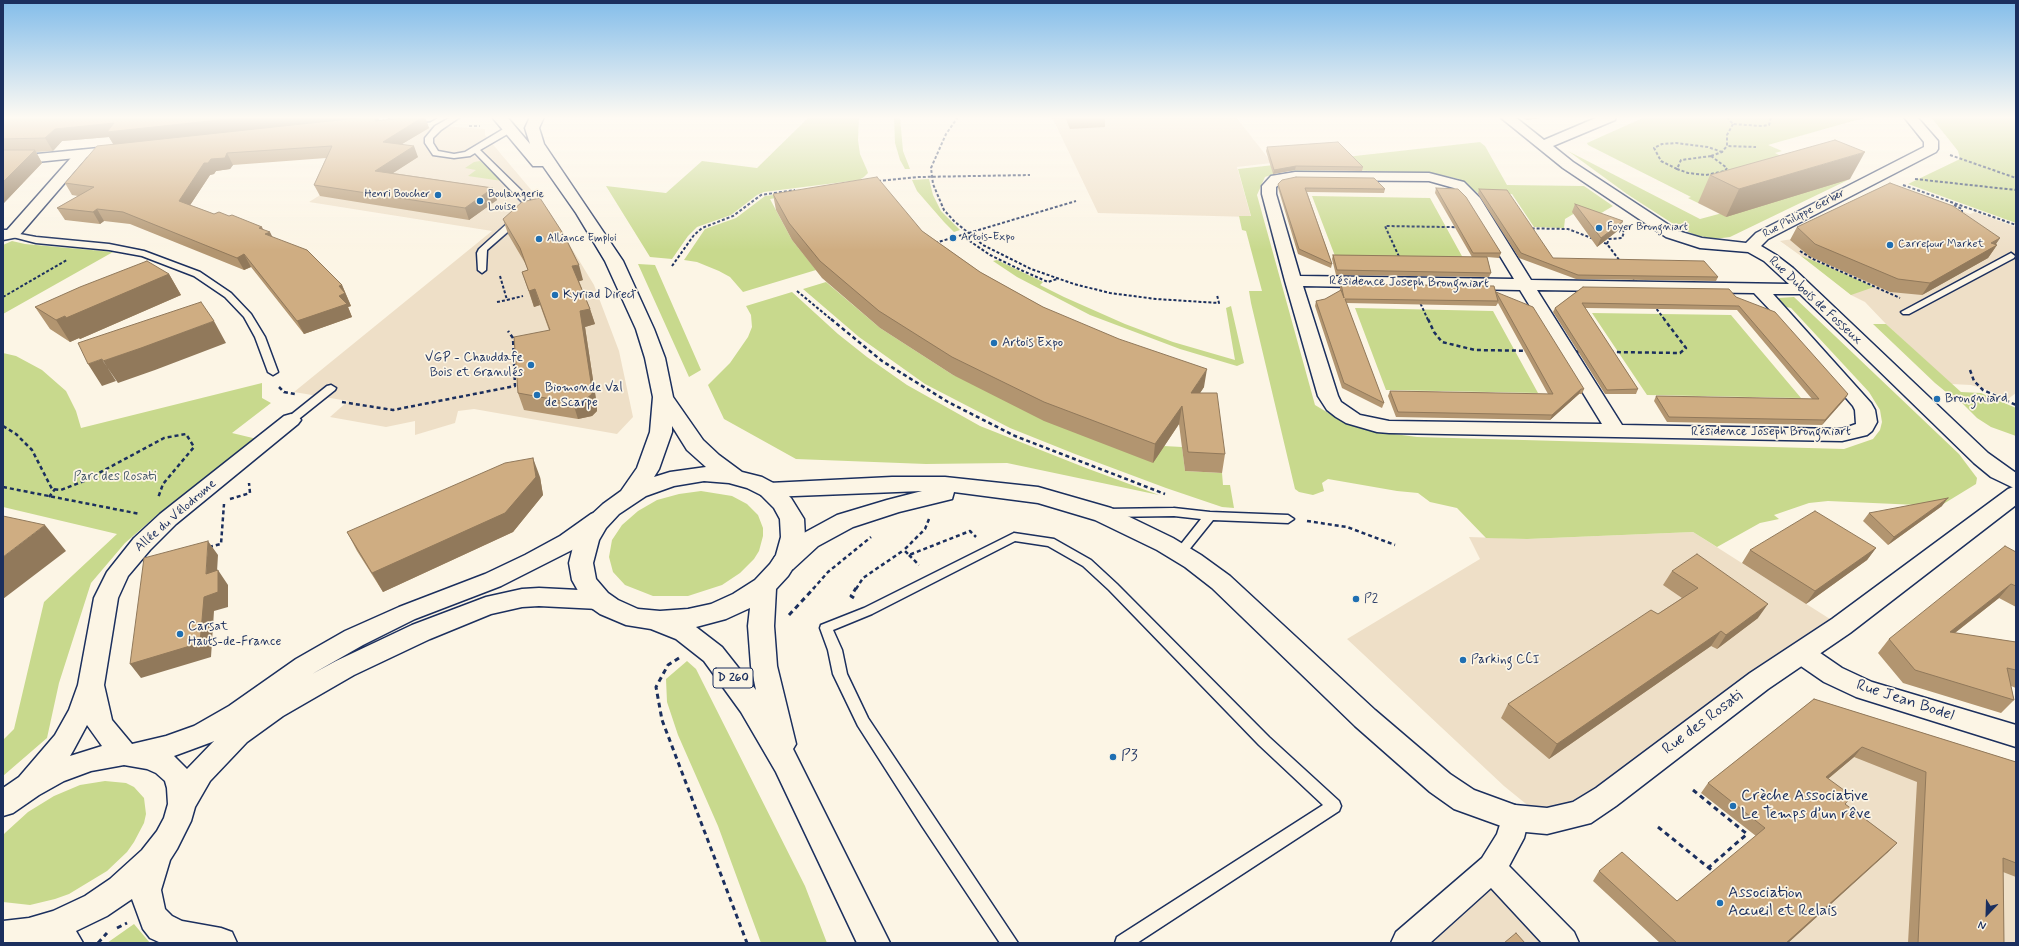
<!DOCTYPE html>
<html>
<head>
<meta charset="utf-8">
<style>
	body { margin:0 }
	#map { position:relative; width:2019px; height:946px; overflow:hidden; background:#fcf5e5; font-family:Mynerve,sans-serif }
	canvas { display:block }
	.frame { position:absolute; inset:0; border:4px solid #1b2f5e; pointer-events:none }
	.north { position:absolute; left:1967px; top:894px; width:40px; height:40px; -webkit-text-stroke:3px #fcf5e5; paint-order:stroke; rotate:203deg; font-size:11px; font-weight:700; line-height:16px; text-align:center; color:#1b2f5e }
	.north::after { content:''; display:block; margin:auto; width:14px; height:18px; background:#1b2f5e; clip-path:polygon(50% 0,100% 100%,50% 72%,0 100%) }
</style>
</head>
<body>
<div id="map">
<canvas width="2019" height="946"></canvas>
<div class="frame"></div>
<div class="north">N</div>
</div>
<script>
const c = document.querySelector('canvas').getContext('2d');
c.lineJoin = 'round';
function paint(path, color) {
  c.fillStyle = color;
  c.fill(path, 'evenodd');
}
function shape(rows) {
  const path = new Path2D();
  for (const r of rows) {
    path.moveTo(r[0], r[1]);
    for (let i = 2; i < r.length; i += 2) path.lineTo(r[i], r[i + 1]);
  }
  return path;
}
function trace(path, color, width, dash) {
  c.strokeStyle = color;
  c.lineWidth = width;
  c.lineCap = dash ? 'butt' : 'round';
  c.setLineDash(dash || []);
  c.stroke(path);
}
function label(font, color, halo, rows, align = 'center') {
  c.font = font + ' Mynerve,sans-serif';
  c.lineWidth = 3.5;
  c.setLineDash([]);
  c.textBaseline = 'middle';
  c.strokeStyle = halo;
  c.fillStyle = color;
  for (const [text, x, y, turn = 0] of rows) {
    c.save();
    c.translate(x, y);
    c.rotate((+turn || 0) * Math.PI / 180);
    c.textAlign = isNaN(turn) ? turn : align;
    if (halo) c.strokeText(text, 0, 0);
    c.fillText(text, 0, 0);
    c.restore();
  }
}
paint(shape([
	[1052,117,1236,117,1272,163,1237,167,1251,217,1098,213],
	[444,126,485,129,485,135,549,211,594,285,619,351,633,417,617,434,474,409,458,411,455,423,415,435,415,421,386,427,330,417,348,401,294,392,492,231,309,202,429,127],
	[1899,187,1970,214,1975,212,2016,227,2016,393,2008,399,1988,390,1971,385,1951,384,1886,324,1865,302,1851,295,1815,266,1780,241,1792,239],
	[1693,532,1841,626,1547,821,1504,786,1347,639,1480,559,1469,537,1527,539],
	[1761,745,2016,775,2016,943,1788,943,1896,844],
	[1492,868,1563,943,1407,943]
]), '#eedfc7');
paint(shape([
	[809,117,859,117,858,140,860,154,867,170,868,173,864,177,859,180,764,192,757,195,731,215,697,227,688,236,672,259,650,257,606,186,666,193,702,161,757,168],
	[894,117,900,117,903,151,910,169,905,169,900,160,895,143],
	[1645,117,1867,117,1768,145,1782,151,1775,153,1785,158,1821,167,1698,203,1688,198,1691,197,1588,145,1587,143],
	[1931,117,2016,117,2016,223,1908,184,1960,159,1958,151],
	[1480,142,1485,146,1507,185,1584,186,1613,206,1598,215,1575,213,1565,219,1564,228,1534,227,1512,194,1478,193,1459,179,1446,176,1422,173,1348,170,1283,171,1265,177,1257,195,1315,405,1340,420,1358,427,1379,432,1417,437,1844,449,1873,439,1880,430,1882,422,1880,410,1869,392,1791,308,1782,306,1778,301,1779,298,1794,297,1959,454,1977,478,1976,484,1940,506,1828,501,1809,503,1774,515,1779,519,1760,523,1717,547,1693,532,1527,539,1486,538,1457,508,1430,502,1418,493,1397,491,1328,479,1322,483,1324,491,1313,495,1299,492,1295,489,1251,303,1249,291,1262,291,1246,231,1242,230,1239,216,1251,216,1238,169],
	[1568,151,1700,219,1850,179,1730,237,1714,239,1695,235,1678,227,1627,194],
	[480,161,485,165,502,181,468,176,476,170,465,168,474,162],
	[929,179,933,195,941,211,960,230,954,232,944,222,917,191,912,180],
	[845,186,770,199,792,240,816,270,743,292,730,277,719,271,697,262,684,260,705,229,736,218,765,196],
	[1312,196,1430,198,1463,258,1335,256],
	[12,241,25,244,113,252,3,314,3,245],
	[1801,256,1824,265,1874,287,1851,295],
	[997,260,1043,282,1040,285,1064,297,1125,324,1173,342,1235,360,1226,308,1231,306,1244,363,1237,366,1180,349,1090,315,1017,277,993,261],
	[638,264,655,265,701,370,689,377],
	[826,282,880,328,953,375,1164,446,1182,447,1185,471,1222,473,1223,485,1230,485,1234,508,1222,507,1166,488,1075,454,1010,428,925,384,859,337,803,289],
	[792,292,838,334,867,357,907,385,980,426,1086,468,1159,495,1007,463,926,464,796,459,724,419,708,385,730,363,748,337,752,327,751,315,746,306],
	[1355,308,1493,311,1538,393,1386,390],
	[1592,313,1731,315,1801,398,1647,395],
	[1873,324,1886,324,1961,392,1981,393,2016,408,2016,436,1991,427,1977,418,1958,399,1946,392,1935,383],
	[3,353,16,356,42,370,66,391,76,411,81,428,262,383,262,398,271,403,232,433,257,439,156,516,125,543,91,583,59,683,47,738,3,776,3,740,14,729,44,602,117,534,3,507],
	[701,491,732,496,747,504,758,515,763,528,763,536,759,551,754,559,740,573,722,585,688,596,653,596,625,585,613,572,609,557,612,540,622,525,638,511,657,500,679,494],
	[687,661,696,669,805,886,827,943,761,943,718,826,678,735,667,702,666,679],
	[105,781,126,783,134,787,144,798,146,814,144,823,134,842,127,852,107,871,69,894,55,899,30,905,3,902,3,835,6,832,28,812,54,796,80,785],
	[134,924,150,943,107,943]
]), '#c8d98d');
const service = shape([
	[451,117,460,117,441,130,433,138,433,143,438,151,454,154,465,152,505,128,511,128,511,132,480,150,528,197,533,205,527,215,487,250,486,270,482,273,478,270,477,253,479,249,521,211,525,205,475,153,470,156,454,158,433,155,425,143,425,138,435,126,451,117],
	[9,232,36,237,109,244,144,251,200,272,231,293,251,314,265,337,278,372,273,375,268,372,255,337,244,317,225,297,194,276,142,256,109,250,36,243,9,236,9,232],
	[2011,253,2015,256,2014,258,1909,314,1903,314,1901,312,2011,253],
	[331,385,336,388,335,390,295,422,287,422,286,420,287,418,327,386,331,385],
	[1174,508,1210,512,1288,515,1294,519,1288,523,1213,520,1184,556,1180,557,1176,556,1174,553,1201,519,1174,516,1106,517,1100,513,1106,509,1174,508],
	[1014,533,1054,539,1091,560,1117,584,1269,737,1339,801,1341,806,1339,811,1137,943,1115,943,1117,937,1323,805,1259,745,1109,590,1083,566,1048,546,1015,541,872,614,833,630,842,650,847,674,868,718,1018,943,1000,943,922,826,858,726,833,674,828,650,820,628,821,625,864,608,1014,533]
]);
const minor = shape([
	[1500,117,1515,117,1544,140,1598,117,1616,117,1615,120,1553,146,1573,162,1678,231,1702,238,1746,243,1756,233,1924,147,1924,142,1904,117,1917,117,1938,141,1938,149,1936,152,1768,239,1761,246,1776,255,1793,268,1988,453,2016,473,2016,489,1991,477,1974,463,1800,294,1773,294,1871,403,1875,410,1877,422,1872,431,1867,435,1842,441,1389,433,1377,432,1346,423,1336,417,1327,410,1318,396,1285,281,1262,194,1262,186,1271,176,1295,172,1429,173,1464,182,1480,198,1531,280,1789,284,1764,261,1748,252,1700,248,1666,237,1563,168,1500,117],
	[1295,180,1429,181,1454,188,1466,200,1514,279,1300,276,1276,194,1276,187,1281,183,1295,180],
	[1303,286,1520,290,1602,424,1389,421,1360,415,1341,402,1338,396,1303,286],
	[1537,290,1754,293,1772,312,1853,406,1855,410,1856,424,1842,429,1622,425,1537,290],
	[82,150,87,151,89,154,87,157,18,237,3,240,3,230,7,230,77,151,82,150],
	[291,414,298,416,301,420,298,424,176,524,150,550,128,576,118,598,104,685,112,720,132,744,166,736,194,726,229,706,296,659,345,631,399,607,485,574,525,555,560,536,591,514,599,511,607,514,610,519,607,524,576,548,501,586,415,619,363,645,312,674,336,661,412,625,486,597,522,589,539,588,599,591,607,594,611,600,607,606,599,609,539,606,522,607,491,614,430,639,354,675,283,716,247,742,210,781,195,807,191,821,177,849,170,860,161,890,165,909,172,916,182,921,221,928,232,932,237,943,161,943,150,938,143,929,132,899,107,916,76,931,83,943,3,943,3,921,29,918,53,911,85,896,110,879,142,850,157,831,164,818,168,804,167,788,165,781,156,773,147,769,124,765,91,771,64,781,39,795,13,813,3,816,3,788,19,777,55,735,69,710,78,685,94,598,107,572,134,538,160,514,284,416,291,414],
	[87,725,102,746,70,756,73,751,87,725],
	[214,741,187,769,174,756,212,742,214,741],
	[1801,643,1810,646,1842,668,1872,682,2016,725,2016,747,1856,697,1824,682,1792,660,1789,653,1792,646,1801,643],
	[1515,805,1525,809,1529,818,1524,838,1509,866,1574,932,1579,943,1542,943,1491,888,1430,943,1391,943,1396,932,1482,858,1497,834,1505,809,1515,805]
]);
const tertiary = shape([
	[391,117,437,117,430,121,396,124,391,123,389,120,391,117],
	[119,146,124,147,126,150,124,153,37,162,3,162,3,154,37,154,119,146],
	[892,477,945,477,1038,487,1111,508,1173,538,1201,555,1230,576,1375,710,1450,774,1474,790,1515,805,1547,808,1573,802,1596,788,1750,673,1832,619,2008,489,2016,486,2016,505,1850,633,1768,689,1616,806,1591,823,1547,834,1515,831,1454,809,1430,792,1355,726,1212,588,1185,567,1157,550,1095,520,1038,503,954,492,952,499,899,512,853,527,818,546,793,569,784,572,775,569,772,563,775,557,802,534,837,515,887,500,922,491,769,497,761,495,758,490,761,485,769,483,892,477]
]);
const primary = shape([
	[492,117,507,117,530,144,525,128,530,117,544,117,539,128,544,144,623,261,654,329,665,358,673,397,703,440,719,455,742,472,762,477,777,485,791,498,804,519,805,537,800,557,788,576,776,589,774,626,777,666,796,744,793,749,890,943,857,943,776,772,741,712,704,661,676,639,651,629,626,625,600,614,590,607,581,596,572,580,569,563,575,539,590,516,603,504,621,491,637,468,650,432,653,397,645,358,636,329,605,261,576,213,543,166,533,166,492,117],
	[672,426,687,450,706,467,670,472,654,477,659,469,672,432,672,426],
	[704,481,729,483,747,488,761,495,774,508,780,519,781,537,776,555,770,564,755,580,733,594,711,604,688,609,660,611,638,609,618,600,608,593,596,579,593,563,599,540,606,528,619,514,646,496,674,486,704,481],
	[750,608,748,626,751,666,756,690,722,647,696,627,726,619,750,608]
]);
trace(service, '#1b2f5e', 3);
trace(minor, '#1b2f5e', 3);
trace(tertiary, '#1b2f5e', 3);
trace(primary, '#1b2f5e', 3);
trace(shape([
	[958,117,946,134,931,168,933,184,944,210,954,221,983,245,1031,269,1074,284,1110,293,1156,299,1219,303,1217,295],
	[1727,117,1733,124,1762,126,1769,125,1771,117],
	[1733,124,1727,135,1727,146,1756,147],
	[469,126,480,126],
	[1950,155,2016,178],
	[1711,156,1722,152,1727,146],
	[1711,156,1727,168,1725,171,1706,175,1688,173,1677,169,1681,160,1711,156],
	[1677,169,1661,161,1654,148,1662,144,1676,143,1708,147,1722,152],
	[1915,179,2016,190],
	[878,181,919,177,1030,175],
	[1903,185,2016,225],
	[1954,205,1962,209,1962,216],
	[961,235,990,255,1023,271,1048,282,1057,279],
	[935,243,1076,201],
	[1607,244,1609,239,1622,238,1624,232,1619,225],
	[1800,251,1813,259,1900,298],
	[672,266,694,235,702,228,733,216,761,195,795,190],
	[500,276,507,300,523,296],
	[797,291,832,320],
	[3,297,67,260],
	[497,302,507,300],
	[1428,320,1385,226,1568,229,1607,244,1665,320]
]), '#1b2f5e', 2, [3, 2]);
trace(shape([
	[831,319,882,361,948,402,1015,436,1165,494],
	[1428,319,1434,332,1442,342,1475,350,1680,353,1686,348,1664,319],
	[1970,370,1974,381,1983,390,2016,405],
	[279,387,284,392,295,394],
	[342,402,393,410,515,386,513,338,508,331],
	[3,426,16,434,32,450,52,489,61,490,84,481,164,438,186,434,194,447,163,484,158,498],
	[3,487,140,514],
	[49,497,55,489],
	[230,499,250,493,249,483],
	[929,519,925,529,904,550,909,555,970,531,976,537],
	[1307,521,1347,527,1395,545],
	[209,547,221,544,224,504],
	[909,555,919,565],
	[813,589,828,572,871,537],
	[856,589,863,578,904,550]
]), '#1b2f5e', 2.5, [4, 3]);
trace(shape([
	[854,598,851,596,856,588],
	[789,615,814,588],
	[679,658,668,665,656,687,662,720,747,943],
	[1693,790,1747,834,1708,868],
	[1658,827,1714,872],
	[117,928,127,923],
	[98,943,107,933]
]), '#1b2f5e', 3, [5, 4]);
paint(service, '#fcf5e5');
paint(minor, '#fcf5e5');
paint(tertiary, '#fcf5e5');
paint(primary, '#fcf5e5');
paint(shape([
	[3,117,378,117,379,120,414,117,425,117,429,128,402,144,418,157,393,173,493,188,497,200,469,220,320,196,314,185,326,158,233,165,230,169,216,171,214,174,210,175,190,205,214,214,263,229,272,237,342,285,351,306,348,307,352,317,304,334,251,267,244,270,130,224,104,221,100,224,65,220,57,208,78,196,72,195,65,183,113,144,109,137,62,141,53,151,36,152,42,163,3,204],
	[1065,117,1105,117,1105,127,1070,129],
	[1523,117,1548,117,1526,120],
	[1267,147,1363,167,1362,171,1295,170,1273,174,1266,151],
	[1710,175,1850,179,1726,217,1698,203],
	[1278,184,1385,189,1384,193,1307,192,1332,264,1331,268,1298,254,1278,188],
	[1436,188,1501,253,1499,258,1487,257,1491,273,1489,277,1336,275,1332,259,1333,255,1472,257,1435,193],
	[1479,189,1553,258,1718,277,1716,281,1576,279,1519,258,1478,194],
	[773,194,922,231,980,272,1043,307,1204,387,1200,393,1225,454,1222,473,1185,471,1179,424,1153,463,1044,421,953,375,880,328,822,278,792,240,776,210],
	[1575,204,1620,229,1597,247,1572,212],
	[503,219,583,280,579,281,590,309,595,324,585,327,597,406,597,411,592,416,578,419,524,410,518,393,549,330,540,305,534,307,522,272,528,270,525,263,508,234],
	[1797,227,2000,238,1995,245,1997,245,1988,258,1922,295,1890,292,1809,256,1790,240],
	[169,274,181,295,80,339,79,338,70,342,50,329,35,307],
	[1341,284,1496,292,1584,389,1582,394,1579,394,1550,420,1396,417,1388,396,1390,391,1548,394,1498,303,1496,306,1346,303,1384,403,1382,408,1342,388,1315,306,1316,301,1325,299,1340,291,1340,288],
	[1583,287,1736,297,1848,394,1845,399,1822,425,1667,422,1654,401,1656,396,1812,399,1737,310,1585,308,1638,389,1636,394,1605,394,1553,312,1555,308],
	[540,477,543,495,513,532,383,592,357,551,347,532],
	[1942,506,1888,545,1863,521,1869,513],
	[1876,548,1867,560,1806,604,1742,563,1750,550],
	[2016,552,2016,607,1999,598,1955,633,2016,642,2016,688,2011,686,2014,700,2001,713,1903,683,1878,653,1889,639],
	[1672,571,1758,618,1717,649,1711,646,1549,759,1501,718,1508,704,1658,614,1682,598,1663,585],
	[1814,699,2016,762,2016,877,2003,872,2004,943,1908,943,1917,782,1854,757,1828,779,1845,804,1897,843,1887,853,1788,943,1660,943,1593,881,1599,871,1677,901,1756,836,1701,793,1708,783]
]), '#b29570');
paint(shape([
	[247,117,371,117,114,145,109,137,62,141,53,151,45,138,55,129,114,123],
	[377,117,378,117,381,127,375,121],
	[423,117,425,117,429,128,387,153,383,142],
	[1527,117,1548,117,1526,120],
	[414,146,418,157,379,182,375,171],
	[35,150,42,163,3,204,3,182],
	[1865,152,1850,179,1726,217,1739,189],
	[227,153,233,165,230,169,216,171,214,174,210,175,185,213,179,201,204,163,211,159],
	[1296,166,1295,170,1273,174,1274,170],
	[493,188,497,200,469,220,465,208],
	[97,209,104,221,100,224,93,212],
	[1623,221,1620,229,1597,247,1601,238],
	[262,227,265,234,270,232,276,244,271,247,267,239,265,240,259,228],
	[2000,238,1994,247,1997,245,1988,258,1922,295,1930,283,1991,243],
	[244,254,251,267,244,270,237,258],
	[579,265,583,280,577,282,572,266],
	[169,274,181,295,80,339,79,338,70,342,56,320],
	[342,285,351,306,348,307,352,317,304,334,297,321,339,296,339,286],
	[535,289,540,305,534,307,529,291],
	[590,309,595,324,585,327,597,406,597,411,592,416,578,419,573,403,580,311],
	[214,321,226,343,155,370,118,383,103,361],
	[102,359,116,381,102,386,88,364],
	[1207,369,1204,387,1188,411,1191,393],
	[1581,389,1579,394,1550,420,1552,415],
	[1848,394,1845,399,1822,425,1825,420],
	[1182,406,1179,424,1153,463,1155,444],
	[533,458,540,477,543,495,513,532,383,592,372,573],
	[1948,498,1942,506,1888,545,1894,537],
	[45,525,66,551,3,599,3,557],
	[208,541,218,555,216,588,206,574],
	[1876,548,1867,560,1806,604,1815,591],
	[218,570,228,585,228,607,214,611,211,657,141,678,130,664,204,597],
	[2011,584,1999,598,1938,646,1950,632],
	[1768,604,1758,618,1717,649,1726,635],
	[1721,631,1711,646,1549,759,1557,744],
	[1862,747,1854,757,1818,787,1826,777],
	[1897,843,1887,853,1788,943,1786,943]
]), '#91795b');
const building = shape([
	[3,117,247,117,107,132,114,123,55,129,45,138,3,139,3,117],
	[367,117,377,117,375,121,414,117,423,117,383,142,414,146,375,171,493,188,465,208,314,185,332,146,227,153,225,158,211,159,208,163,204,163,179,201,214,214,219,212,229,216,232,215,262,227,259,228,270,232,265,234,307,250,342,285,339,286,345,293,339,296,347,304,297,321,244,254,237,258,123,212,97,209,93,212,57,208,94,187,65,183,97,146,367,117],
	[1835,140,1865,152,1739,189,1710,175,1835,140],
	[1338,142,1363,167,1296,166,1274,170,1267,147,1338,142],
	[3,150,35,150,3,182,3,150],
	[877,177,922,231,980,272,1043,307,1119,339,1207,369,1191,393,1217,393,1225,454,1188,452,1182,406,1155,444,1044,402,952,357,879,311,820,261,789,223,773,194,877,177],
	[1296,177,1374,178,1385,189,1305,188,1332,264,1299,249,1278,184,1282,180,1296,177],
	[1890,183,1953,206,2000,238,1991,243,1997,245,1930,283,1898,279,1815,244,1797,227,1890,183],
	[1436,188,1458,189,1466,197,1501,253,1473,253,1436,188],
	[1479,189,1507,190,1553,258,1704,261,1718,277,1578,275,1521,253,1479,189],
	[540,198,564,235,579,265,572,266,590,309,580,311,592,389,592,394,586,399,573,403,518,393,514,337,550,330,535,289,529,291,522,272,528,270,520,248,503,219,522,202,540,198],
	[1575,204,1623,221,1601,238,1575,204],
	[1333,255,1487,257,1491,273,1337,270,1333,255],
	[147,261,169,274,66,318,65,316,56,320,35,307,80,287,147,261],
	[1341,284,1494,286,1498,301,1345,299,1384,403,1344,383,1316,301,1325,299,1341,290,1344,298,1341,284],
	[1583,287,1729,289,1736,297,1775,312,1848,394,1825,420,1669,417,1656,396,1819,399,1739,306,1582,303,1638,389,1607,390,1555,308,1583,287],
	[1496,292,1533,307,1584,389,1581,389,1552,415,1398,412,1390,391,1553,394,1496,292],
	[201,302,214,321,141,348,103,361,102,359,88,364,78,343,201,302],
	[533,458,536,477,505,513,372,573,347,532,505,463,533,458],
	[1948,498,1894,537,1869,513,1948,498],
	[1815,511,1876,548,1815,591,1750,550,1815,511],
	[3,516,45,525,3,557,3,516],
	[208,541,206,574,218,570,218,592,204,597,200,643,130,664,144,558,208,541],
	[2005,546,2016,552,2016,586,2011,584,1950,632,2016,642,2016,670,2007,668,2014,700,1915,670,1889,639,2005,546],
	[1697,554,1768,604,1726,635,1721,631,1557,744,1508,704,1651,610,1658,614,1698,588,1672,571,1697,554],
	[1814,699,2016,762,2016,863,2003,858,2004,943,1918,943,1926,772,1862,747,1826,777,1852,796,1845,804,1897,843,1786,943,1677,943,1599,871,1622,852,1677,901,1765,828,1708,783,1814,699],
	[1516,933,1525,943,1504,943,1516,933]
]);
paint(building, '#cfad82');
trace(building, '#91795b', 1);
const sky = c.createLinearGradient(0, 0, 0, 250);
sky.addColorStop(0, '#83bdea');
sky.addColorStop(0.47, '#fefaf3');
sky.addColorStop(1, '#fefaf300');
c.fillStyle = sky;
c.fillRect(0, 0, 2019, 250);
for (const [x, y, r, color] of [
	[438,195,4,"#1f6fb2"],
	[480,201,4,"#1f6fb2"],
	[1599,228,4,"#1f6fb2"],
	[953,238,4,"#1f6fb2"],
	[539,239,4,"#1f6fb2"],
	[1890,245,4,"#1f6fb2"],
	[555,295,4,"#1f6fb2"],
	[994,343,4,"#1f6fb2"],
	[531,365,4,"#1f6fb2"],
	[537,395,4,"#1f6fb2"],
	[1937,399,4,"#1f6fb2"],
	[1356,599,4,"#1f6fb2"],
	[180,634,4,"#1f6fb2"],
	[1463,660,4,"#1f6fb2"],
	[1113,757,4,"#1f6fb2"],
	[1733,806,4,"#1f6fb2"],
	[1720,903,4,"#1f6fb2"]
]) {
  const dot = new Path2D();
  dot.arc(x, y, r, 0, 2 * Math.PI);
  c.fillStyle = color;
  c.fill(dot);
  trace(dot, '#fcf5e5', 1.5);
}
label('11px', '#1b2f5e', '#fcf5e5', [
	["Henri Boucher",430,195,"right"],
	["Boulangerie",488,195],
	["Louise",488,208],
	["Foyer Brongniart",1607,228],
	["Artois-Expo",961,238],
	["Alliance Emploi",547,239],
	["Carrefour Market",1898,245]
], 'left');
label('11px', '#1b2f5e', '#fcf5e5', [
	["Rue Philippe Gerber",1804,214,-28]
]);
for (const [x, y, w] of [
	[733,678,40]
]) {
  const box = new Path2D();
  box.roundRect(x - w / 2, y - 10, w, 20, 3);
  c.fillStyle = '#fcf5e5';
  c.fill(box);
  trace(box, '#1b2f5e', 1);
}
label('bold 12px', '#1b2f5e', null, [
	["D 260",733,678]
]);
label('13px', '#1b2f5e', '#fcf5e5', [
	["Résidence Joseph Brongniart",1409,283,1],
	["Rue Dubois de Fosseux",1815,301,43],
	["Résidence Joseph Brongniart",1771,432],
	["Allée du Vélodrome",176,516,-41]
]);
label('13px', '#1b2f5e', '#fcf5e5', [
	["Kyriad Direct",563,295],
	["Artois Expo",1002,343],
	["VGP - Chauddafe",523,358,"right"],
	["Bois et Granulés",523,373,"right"],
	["Biomonde Val",545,388],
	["de Scarpe",545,403],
	["Brongniard",1945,399],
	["P2",1364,599],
	["Carsat",188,627],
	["Hauts-de-France",188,642],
	["Parking CCI",1471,660]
], 'left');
label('13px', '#465a6a', '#fcf5e5', [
	["Parc des Rosati",115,477]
]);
label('16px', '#1b2f5e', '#fcf5e5', [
	["Rue Jean Bodel",1905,701,18],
	["Rue des Rosati",1703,723,-37]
]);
label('16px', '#1b2f5e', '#fcf5e5', [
	["P3",1121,757],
	["Crèche Associative",1741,797],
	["Le Temps d’un rêve",1741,815],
	["Association",1728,894],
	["Accueil et Relais",1728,912]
], 'left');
</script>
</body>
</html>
